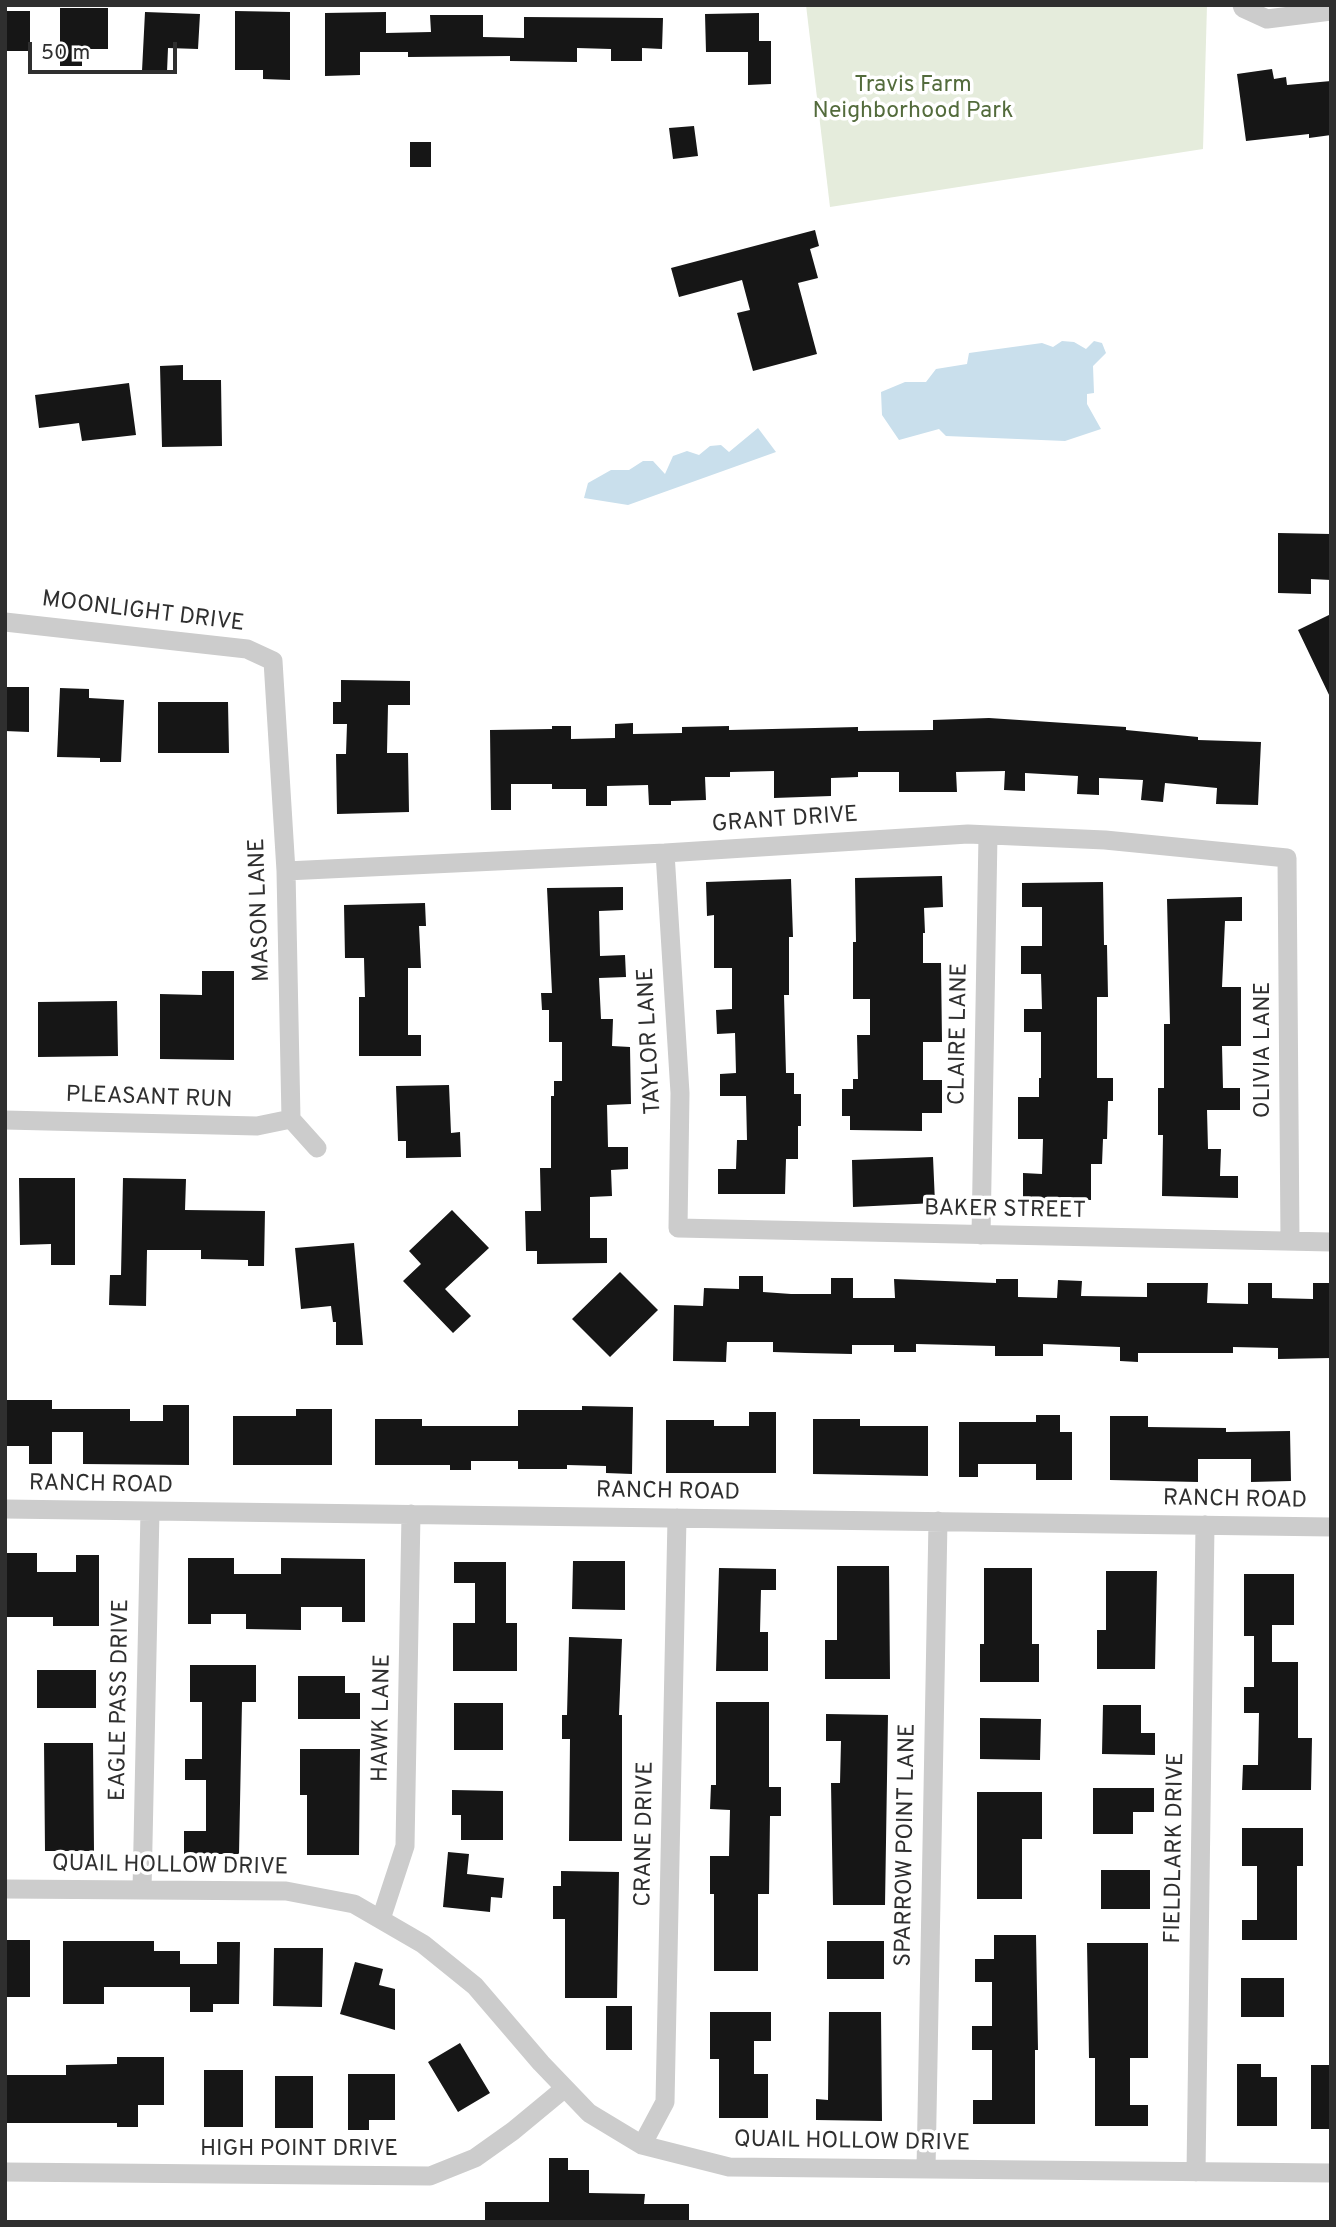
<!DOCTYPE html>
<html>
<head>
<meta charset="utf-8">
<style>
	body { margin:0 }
	#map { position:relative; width:1336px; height:2227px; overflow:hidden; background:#fff; font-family:Overpass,sans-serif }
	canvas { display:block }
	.frame { position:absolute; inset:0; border:7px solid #2f2f2f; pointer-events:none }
	.scale { position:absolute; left:28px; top:42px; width:149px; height:32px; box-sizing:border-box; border:4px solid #2f2f2f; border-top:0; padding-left:9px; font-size:21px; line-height:24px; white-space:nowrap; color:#2f2f2f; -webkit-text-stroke:5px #fff; paint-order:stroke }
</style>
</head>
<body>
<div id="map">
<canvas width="1336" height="2227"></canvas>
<div class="frame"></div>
<div class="scale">50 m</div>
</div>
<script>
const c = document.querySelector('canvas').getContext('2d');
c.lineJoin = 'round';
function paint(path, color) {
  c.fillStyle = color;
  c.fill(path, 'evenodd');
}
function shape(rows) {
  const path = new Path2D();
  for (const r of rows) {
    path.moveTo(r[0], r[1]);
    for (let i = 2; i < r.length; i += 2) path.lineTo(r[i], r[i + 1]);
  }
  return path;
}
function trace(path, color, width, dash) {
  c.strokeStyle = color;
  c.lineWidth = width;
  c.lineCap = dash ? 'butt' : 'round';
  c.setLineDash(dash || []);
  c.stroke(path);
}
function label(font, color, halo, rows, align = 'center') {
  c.font = font + ' Overpass,sans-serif';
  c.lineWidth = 7;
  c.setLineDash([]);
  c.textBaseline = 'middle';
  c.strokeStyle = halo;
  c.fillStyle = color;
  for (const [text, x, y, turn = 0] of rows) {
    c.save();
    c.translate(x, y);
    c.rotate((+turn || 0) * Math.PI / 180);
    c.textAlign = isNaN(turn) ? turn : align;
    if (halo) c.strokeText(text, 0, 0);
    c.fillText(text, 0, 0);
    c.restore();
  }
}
paint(shape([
	[806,5,1207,5,1203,149,830,207]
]), '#e5ecdc');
paint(shape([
	[1062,341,1074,342,1086,349,1094,341,1102,343,1106,353,1093,366,1094,393,1087,394,1087,404,1101,429,1065,441,946,436,939,429,899,440,882,415,881,392,905,382,926,382,936,369,967,364,969,353,1042,343,1053,347],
	[758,428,776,452,628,505,584,498,588,483,611,470,629,470,643,461,653,461,665,474,673,456,687,451,699,455,710,446,721,445,729,452]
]), '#c9dfec');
paint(shape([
	[60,8,108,8,108,49,82,49,82,66,60,66],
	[5,11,30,11,30,51,5,51],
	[235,11,290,12,290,80,263,79,263,70,235,70],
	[145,12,200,14,198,49,168,48,167,72,142,71],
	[386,12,386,33,431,32,430,15,483,15,483,37,524,38,524,17,663,18,662,49,642,48,642,61,611,61,611,49,577,48,577,62,510,61,510,56,408,57,408,52,360,52,360,75,325,76,325,13],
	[759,13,759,41,771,41,771,84,748,85,748,52,706,52,705,14],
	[1272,69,1274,79,1286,77,1287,85,1331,81,1331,135,1309,138,1309,134,1246,141,1237,74],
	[694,126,698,156,673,159,669,128],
	[410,142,431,142,431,167,410,167],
	[815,230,819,246,810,249,818,278,798,283,817,354,753,371,737,313,750,310,742,280,679,297,671,268],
	[183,365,183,380,221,380,222,446,162,447,160,366],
	[129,383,136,435,82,441,79,423,39,428,35,395],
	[1278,533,1331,534,1331,580,1311,579,1311,594,1278,593],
	[1331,614,1331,699,1298,630],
	[341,680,410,681,410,705,388,705,387,753,408,753,409,812,337,814,336,754,346,754,347,724,333,724,333,702,341,702],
	[5,687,29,687,29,732,5,731],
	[60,688,89,689,89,698,124,700,121,762,100,762,100,758,57,757],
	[158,702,228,702,229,753,158,753],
	[989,718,1126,727,1126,730,1198,737,1198,740,1261,742,1258,805,1216,804,1217,788,1165,783,1163,802,1141,800,1143,780,1099,778,1099,795,1077,794,1078,776,1025,773,1025,791,1004,790,1005,771,956,772,957,792,899,792,899,772,858,772,858,777,831,778,831,796,774,798,774,771,730,772,730,777,705,777,706,800,671,801,671,805,649,805,648,785,607,786,607,806,586,806,586,789,552,789,552,784,511,784,511,810,491,810,490,730,552,729,552,726,571,726,571,739,615,738,615,724,633,723,633,734,682,733,682,727,729,726,729,730,858,727,858,731,933,730,933,720],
	[942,876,943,907,924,908,925,933,923,933,923,963,941,963,942,1042,923,1042,923,1080,942,1080,942,1113,922,1113,922,1131,850,1130,850,1116,842,1116,842,1089,853,1089,853,1079,858,1079,857,1035,870,1035,870,999,853,999,853,942,856,942,855,878],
	[791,879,793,937,789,937,789,995,784,995,786,1073,794,1073,794,1094,801,1094,801,1126,798,1126,798,1159,786,1159,785,1194,718,1194,718,1169,736,1169,737,1140,747,1140,746,1096,720,1096,720,1074,736,1073,735,1033,717,1034,716,1010,732,1009,732,968,714,968,714,915,707,916,706,882],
	[1103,882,1104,945,1107,945,1108,997,1097,997,1097,1078,1113,1078,1113,1101,1108,1101,1107,1139,1103,1139,1102,1164,1091,1164,1091,1200,1023,1198,1023,1173,1042,1174,1043,1139,1018,1139,1018,1097,1039,1097,1039,1078,1041,1078,1041,1032,1024,1032,1024,1009,1042,1009,1041,974,1021,974,1021,946,1042,946,1042,907,1022,907,1022,883],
	[623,887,623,910,599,911,600,956,625,955,626,977,599,978,601,1019,613,1019,612,1046,630,1047,631,1104,607,1105,608,1147,628,1147,628,1169,611,1170,612,1196,590,1197,590,1238,607,1238,607,1263,537,1264,537,1251,526,1251,525,1211,541,1211,540,1168,551,1168,551,1096,554,1096,554,1081,562,1081,562,1042,549,1042,549,1010,542,1010,541,993,552,993,547,888],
	[1242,897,1242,921,1225,921,1222,987,1241,987,1241,1046,1222,1046,1223,1088,1240,1088,1240,1110,1207,1110,1208,1149,1221,1149,1220,1176,1238,1176,1238,1198,1162,1196,1163,1135,1158,1135,1158,1088,1164,1088,1164,1024,1170,1024,1167,899],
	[425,903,426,926,419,926,421,968,408,968,408,1035,421,1035,421,1056,359,1056,359,997,365,997,364,958,345,958,344,905],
	[202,971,234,971,234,1060,160,1059,160,994,202,995],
	[117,1001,118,1056,38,1057,38,1002],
	[449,1085,451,1133,460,1132,461,1157,406,1158,406,1141,398,1141,396,1086],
	[933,1157,935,1203,853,1207,852,1160],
	[19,1178,75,1178,75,1265,51,1265,51,1244,20,1245],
	[123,1178,186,1179,185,1210,265,1211,264,1266,248,1266,248,1260,201,1259,201,1250,147,1250,146,1306,109,1305,110,1275,121,1275],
	[452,1210,489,1248,445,1289,471,1316,453,1333,403,1281,421,1264,409,1251],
	[354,1243,363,1345,336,1345,336,1322,333,1322,331,1306,301,1309,295,1248],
	[620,1272,658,1310,610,1357,572,1319],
	[739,1276,763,1276,763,1292,791,1294,831,1294,831,1278,853,1278,853,1298,895,1298,894,1279,996,1283,996,1279,1018,1279,1018,1297,1057,1298,1058,1280,1082,1281,1081,1296,1147,1297,1147,1283,1208,1283,1207,1303,1248,1304,1248,1283,1272,1283,1272,1298,1313,1299,1313,1283,1331,1283,1331,1358,1278,1359,1278,1348,1233,1347,1233,1353,1138,1353,1138,1362,1120,1361,1120,1347,1043,1344,1043,1356,995,1356,995,1346,916,1344,916,1352,894,1352,894,1345,852,1345,852,1354,805,1353,773,1352,773,1342,727,1342,726,1362,673,1361,674,1305,703,1306,704,1288,739,1289],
	[5,1400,52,1400,52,1409,130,1409,130,1421,163,1421,163,1405,189,1405,189,1465,83,1464,83,1432,52,1432,52,1464,29,1464,29,1446,5,1446],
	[582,1406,633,1407,632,1474,606,1473,606,1466,567,1465,567,1469,518,1469,518,1461,471,1461,471,1470,450,1470,450,1465,375,1465,375,1419,422,1419,422,1426,518,1426,518,1410,582,1410],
	[296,1409,332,1409,332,1465,233,1465,233,1416,296,1416],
	[749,1412,776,1412,776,1473,666,1473,666,1420,714,1420,714,1426,749,1426],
	[1036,1415,1060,1415,1060,1432,1072,1432,1072,1480,1036,1480,1036,1464,978,1464,978,1477,959,1477,959,1422,1036,1422],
	[1110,1416,1148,1416,1148,1427,1226,1428,1226,1432,1290,1431,1291,1481,1251,1482,1251,1459,1198,1459,1198,1482,1110,1480],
	[813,1419,860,1419,860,1426,928,1426,928,1476,813,1474],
	[5,1553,37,1553,37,1572,76,1572,76,1555,99,1555,99,1626,53,1626,53,1617,5,1617],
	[188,1558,234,1558,234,1574,281,1574,281,1558,365,1559,365,1622,342,1622,342,1607,301,1607,301,1630,246,1629,246,1614,211,1614,211,1624,188,1624],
	[573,1561,625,1561,625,1610,572,1609],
	[454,1562,506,1562,506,1623,517,1623,517,1671,453,1671,453,1623,475,1623,475,1583,454,1583],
	[837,1566,889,1566,890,1679,825,1679,825,1640,837,1640],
	[719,1568,776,1569,776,1590,761,1590,760,1632,768,1632,768,1671,716,1671],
	[984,1568,1032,1568,1032,1644,1039,1644,1039,1682,980,1682,980,1644,984,1644],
	[1106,1571,1157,1571,1155,1669,1097,1669,1097,1630,1106,1630],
	[1244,1574,1294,1574,1294,1625,1272,1625,1272,1662,1298,1662,1298,1738,1312,1738,1311,1790,1242,1790,1243,1765,1258,1765,1259,1713,1244,1713,1244,1687,1254,1687,1254,1636,1244,1636],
	[569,1637,622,1639,619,1715,622,1715,622,1841,569,1841,570,1739,562,1739,562,1715,567,1715],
	[190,1665,256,1665,256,1702,242,1702,239,1854,184,1854,184,1831,206,1831,206,1780,185,1780,185,1759,202,1759,202,1702,190,1702],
	[37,1670,96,1670,96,1708,37,1708],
	[298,1676,345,1676,345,1693,360,1693,360,1719,298,1719],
	[716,1702,769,1702,769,1787,781,1787,781,1816,770,1816,769,1894,758,1894,758,1971,714,1971,714,1894,710,1894,710,1856,729,1856,730,1810,710,1809,711,1785,716,1785],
	[454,1703,503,1703,503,1750,454,1750],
	[1103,1705,1141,1705,1141,1733,1155,1733,1155,1755,1102,1754],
	[826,1714,888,1715,885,1905,833,1905,831,1783,840,1783,841,1741,826,1741],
	[980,1718,1041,1719,1040,1760,980,1759],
	[44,1743,93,1743,94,1851,45,1851],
	[300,1749,360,1749,359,1855,307,1855,307,1795,300,1795],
	[1093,1788,1154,1788,1154,1812,1133,1812,1133,1834,1093,1834],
	[452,1790,503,1791,503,1840,461,1840,461,1815,452,1815],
	[977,1792,1042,1792,1042,1839,1022,1839,1022,1899,977,1899],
	[1242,1828,1303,1828,1303,1866,1297,1866,1297,1940,1242,1940,1242,1920,1257,1920,1257,1866,1242,1866],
	[448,1852,469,1854,467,1874,504,1878,502,1898,491,1897,490,1912,443,1907],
	[1101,1870,1150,1870,1150,1909,1101,1909],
	[561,1871,619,1872,617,1998,565,1998,565,1919,553,1919,553,1886,561,1886],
	[994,1935,1036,1935,1038,2050,1035,2050,1035,2124,973,2124,973,2100,992,2100,992,2050,972,2050,972,2026,992,2026,992,1982,975,1982,975,1959,994,1959],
	[5,1940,30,1940,30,1997,5,1997],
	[63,1941,154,1941,154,1951,180,1951,180,1964,217,1964,217,1942,240,1942,239,2004,213,2004,213,2012,190,2012,190,1987,104,1987,104,2004,63,2004],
	[827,1941,884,1941,884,1979,827,1979],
	[1087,1943,1148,1943,1148,2058,1130,2058,1130,2105,1148,2105,1148,2126,1095,2126,1095,2058,1089,2058],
	[274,1948,323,1948,322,2007,273,2006],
	[355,1962,383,1969,379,1985,395,1989,395,2030,340,2014],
	[1241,1978,1284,1978,1284,2017,1241,2017],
	[606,2006,632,2006,632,2050,606,2050],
	[710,2012,771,2012,771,2041,754,2041,754,2074,768,2074,768,2118,719,2118,719,2059,710,2059],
	[829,2012,881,2012,882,2121,816,2120,816,2099,828,2100],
	[460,2043,490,2093,458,2112,428,2062],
	[117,2057,164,2057,164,2105,138,2105,138,2127,117,2127,117,2123,5,2123,5,2075,66,2075,66,2065,117,2064],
	[1237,2064,1261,2064,1261,2077,1277,2077,1277,2126,1237,2126],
	[1311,2065,1331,2065,1331,2129,1311,2129],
	[204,2070,243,2070,243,2127,204,2127],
	[348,2074,395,2074,395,2120,369,2120,369,2130,348,2130],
	[275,2076,313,2076,313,2128,275,2128],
	[549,2158,568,2158,568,2170,589,2170,589,2193,645,2194,644,2204,689,2204,689,2222,485,2222,485,2202,549,2202]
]), '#161616');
trace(shape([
	[1242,5,1243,8,1267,19,1331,11],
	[5,622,247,649,273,661,286,871,291,1119,317,1148],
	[665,853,680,1093,678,1228,1331,1242],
	[286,871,665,853,968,834,1105,840,1287,858,1290,1241],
	[5,1120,257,1126,291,1119],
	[981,1235,988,835],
	[5,1509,1331,1527],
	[5,1889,286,1891,354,1904,423,1944,475,1986,541,2063,589,2113,642,2145,729,2167,1331,2173],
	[142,1890,150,1511],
	[381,1919,405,1846,411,1514],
	[642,2145,665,2102,677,1518],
	[926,2169,938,1521],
	[5,2172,430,2176,475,2158,513,2131,565,2088],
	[1196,2172,1205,1525]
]), '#ccc', 19);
label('23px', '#536b3c', '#fff', [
	["Travis Farm",913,86],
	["Neighborhood Park",913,112]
]);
label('23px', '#2f2f2f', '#fff', [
	["MOONLIGHT DRIVE",143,613,7],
	["GRANT DRIVE",785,821,-4],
	["MASON LANE",261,910,-92],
	["CLAIRE LANE",960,1034,-89],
	["TAYLOR LANE",651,1041,-93],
	["OLIVIA LANE",1264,1050,-90],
	["PLEASANT RUN",149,1099,2],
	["BAKER STREET",1005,1211,1],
	["RANCH ROAD",101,1486,1],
	["RANCH ROAD",668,1493,1],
	["RANCH ROAD",1235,1501,1],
	["EAGLE PASS DRIVE",121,1700,-89],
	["HAWK LANE",383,1718,-89],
	["CRANE DRIVE",646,1834,-89],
	["SPARROW POINT LANE",907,1845,-89],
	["FIELDLARK DRIVE",1176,1848,-89],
	["QUAIL HOLLOW DRIVE",170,1867,1],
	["QUAIL HOLLOW DRIVE",852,2143,1],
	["HIGH POINT DRIVE",299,2150]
]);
</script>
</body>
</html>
